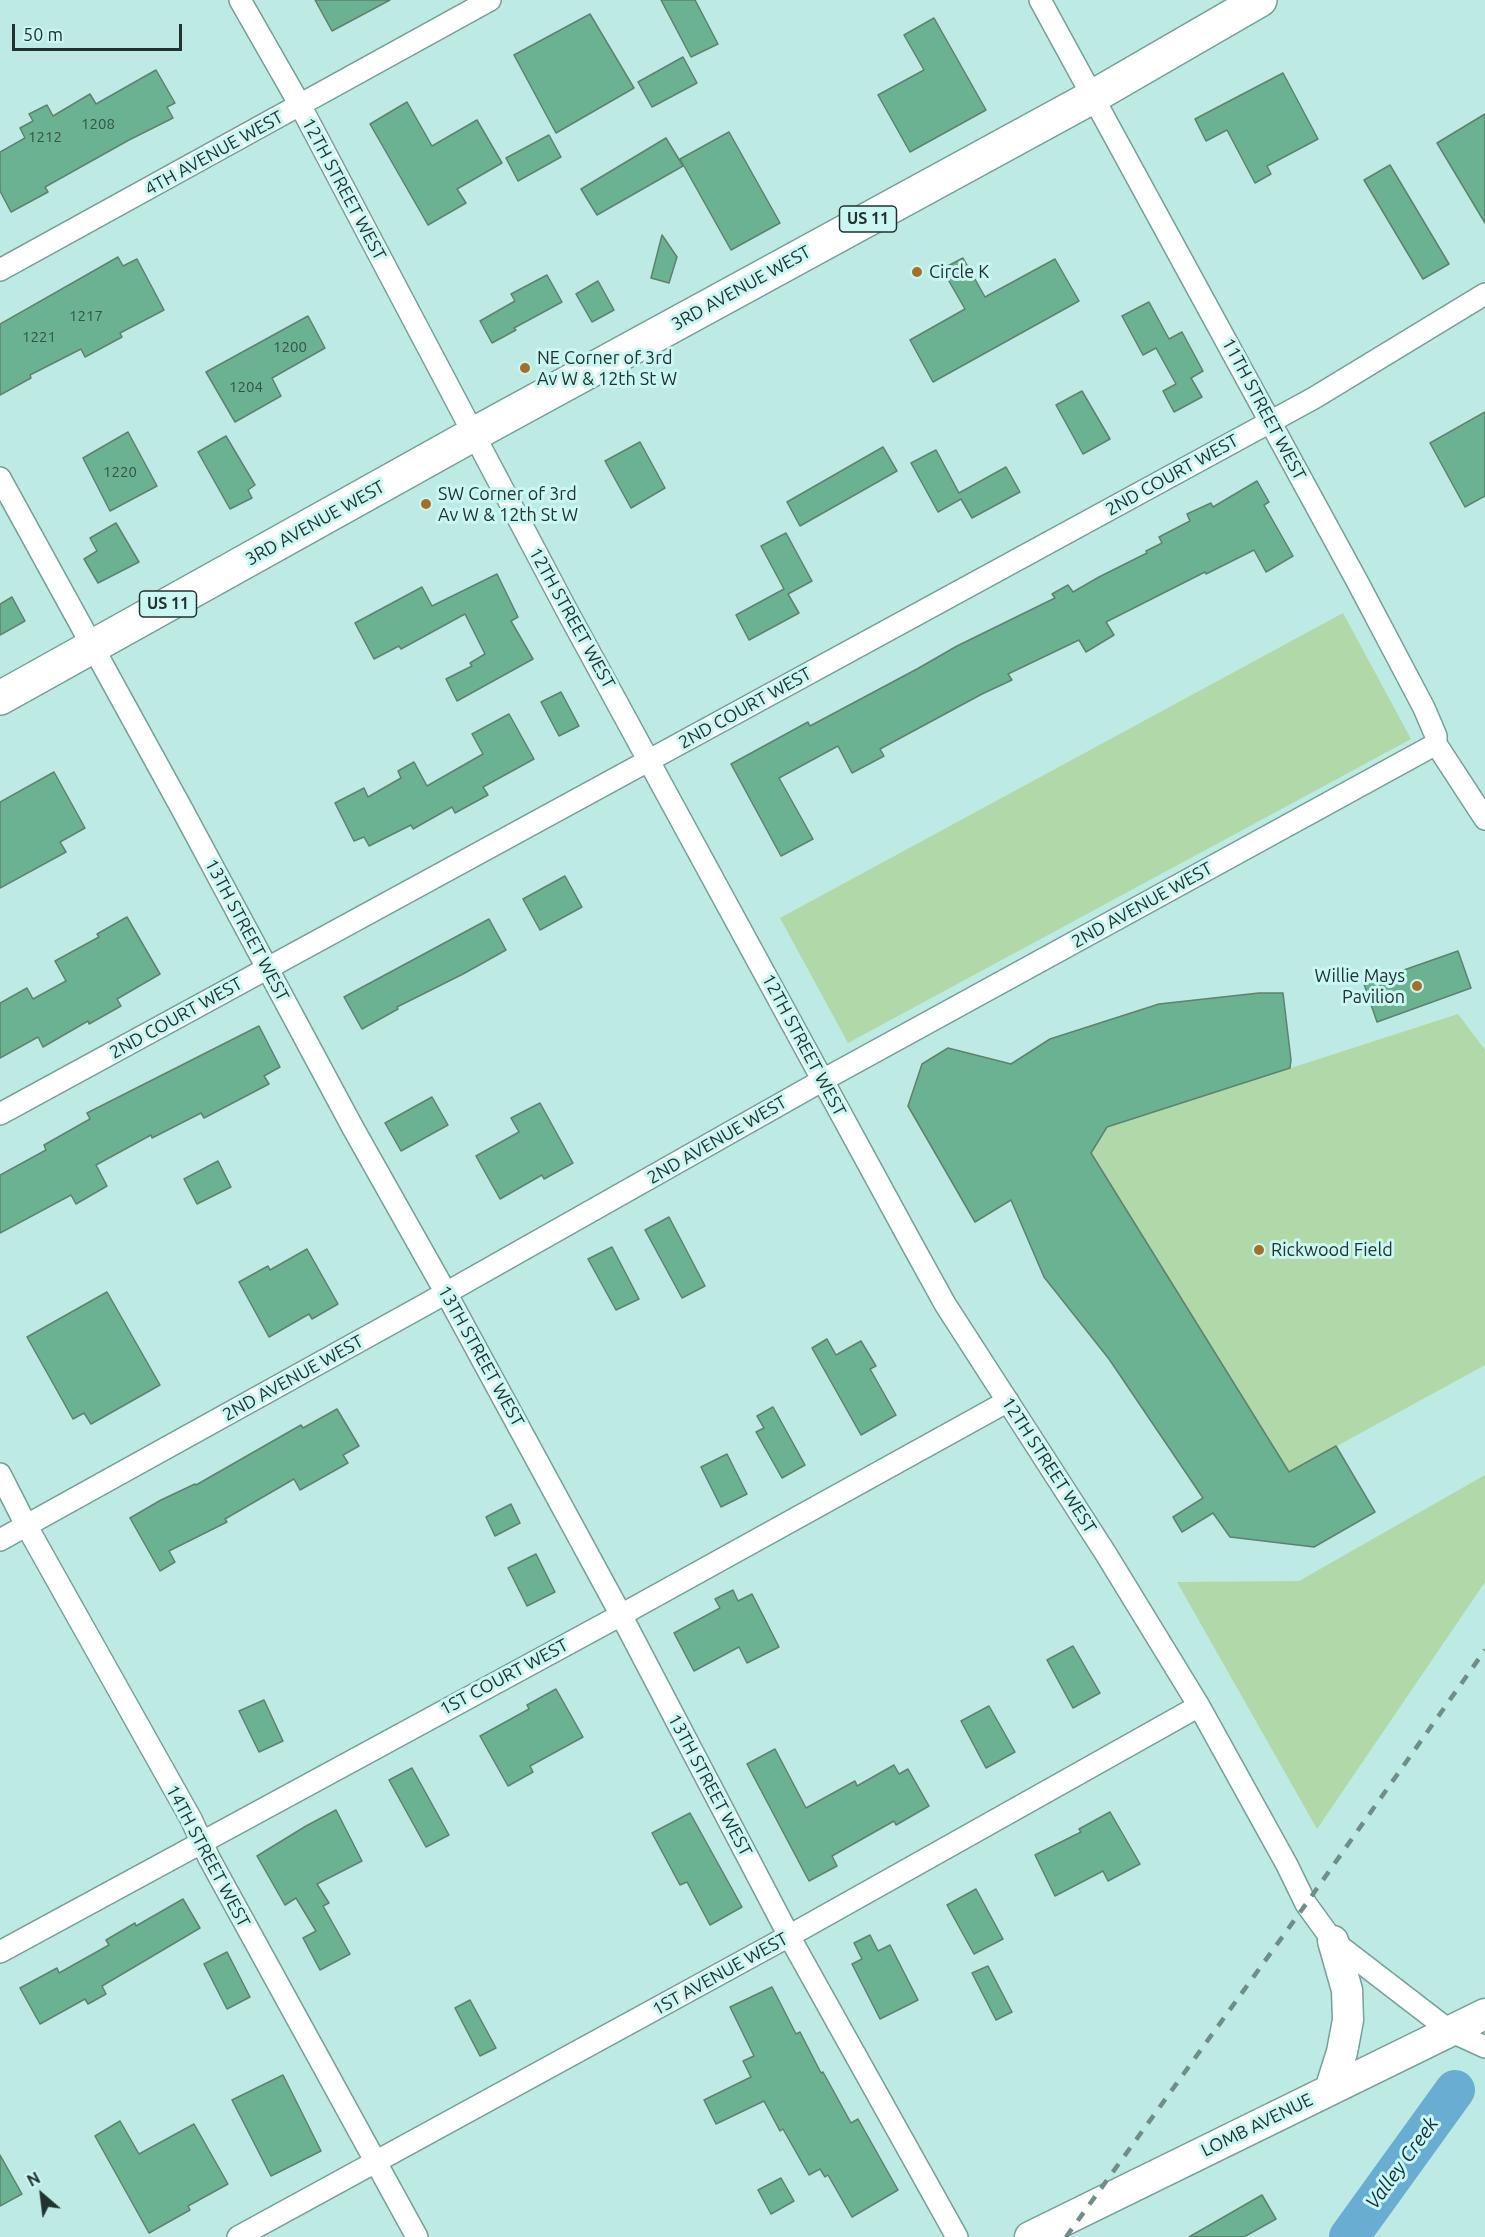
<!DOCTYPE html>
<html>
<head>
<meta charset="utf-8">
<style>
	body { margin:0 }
	#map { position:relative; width:1485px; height:2237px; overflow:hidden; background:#beeae4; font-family:Ubuntu,sans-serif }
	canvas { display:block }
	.north { position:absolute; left:12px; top:2165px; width:60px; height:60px; -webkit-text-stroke:4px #caf7f1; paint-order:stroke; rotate:332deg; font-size:16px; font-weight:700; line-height:24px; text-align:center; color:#213331 }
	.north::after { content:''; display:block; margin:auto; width:21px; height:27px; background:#213331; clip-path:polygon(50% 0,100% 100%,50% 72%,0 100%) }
	.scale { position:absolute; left:12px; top:24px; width:170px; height:27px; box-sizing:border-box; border:3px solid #213331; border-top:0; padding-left:8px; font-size:18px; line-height:21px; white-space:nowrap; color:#213331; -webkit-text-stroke:4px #caf7f1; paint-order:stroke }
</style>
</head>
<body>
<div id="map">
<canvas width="1485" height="2237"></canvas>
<div class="north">N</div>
<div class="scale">50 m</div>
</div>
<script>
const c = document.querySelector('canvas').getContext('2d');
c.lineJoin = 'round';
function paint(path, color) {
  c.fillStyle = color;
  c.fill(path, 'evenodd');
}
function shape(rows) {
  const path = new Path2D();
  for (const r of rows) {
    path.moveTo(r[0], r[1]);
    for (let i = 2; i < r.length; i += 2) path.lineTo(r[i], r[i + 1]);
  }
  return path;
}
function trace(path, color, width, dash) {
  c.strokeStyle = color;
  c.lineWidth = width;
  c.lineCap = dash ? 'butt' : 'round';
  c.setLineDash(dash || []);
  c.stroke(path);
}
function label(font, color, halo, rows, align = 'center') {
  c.font = font + ' Ubuntu,sans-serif';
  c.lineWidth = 6;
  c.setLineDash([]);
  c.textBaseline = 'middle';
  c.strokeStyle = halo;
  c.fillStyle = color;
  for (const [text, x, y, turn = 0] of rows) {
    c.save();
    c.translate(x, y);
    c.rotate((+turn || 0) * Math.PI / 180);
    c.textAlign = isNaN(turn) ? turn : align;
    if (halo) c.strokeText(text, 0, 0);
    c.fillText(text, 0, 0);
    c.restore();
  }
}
paint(shape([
	[1343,613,1411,739,848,1043,780,918],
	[1259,993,1283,993,1291,1068,1458,1014,1485,1050,1485,1365,1337,1446,1375,1512,1314,1547,1230,1537,1109,1359,1044,1277,987,1144,971,1138,1006,1203,975,1222,908,1106,922,1064,948,1048,1011,1064,1050,1039,1159,1004],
	[1485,1475,1485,1582,1317,1829,1177,1582,1299,1581]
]), '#b1d8a8');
trace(shape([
	[1349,2237,1455,2090]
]), '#69add2', 40);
const building = shape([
	[315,0,390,0,332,31,315,0],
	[661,0,695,0,718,44,691,57,661,0],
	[590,14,634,88,556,133,514,55,590,14],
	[934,18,986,110,910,152,878,95,924,70,904,35,934,18],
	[683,57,697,83,652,107,638,82,683,57],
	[156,70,175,103,167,107,173,118,129,140,45,187,48,192,11,212,0,191,0,152,25,138,20,128,33,121,29,114,47,105,53,116,90,94,96,104,156,70],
	[1283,73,1318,139,1267,166,1271,174,1255,183,1227,130,1206,141,1195,119,1283,73],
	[407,102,432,146,477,120,502,163,457,189,466,203,428,225,370,124,407,102],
	[1485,114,1485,223,1437,143,1485,114],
	[729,132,780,223,731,250,680,159,729,132],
	[549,135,561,157,518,181,506,158,549,135],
	[666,138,683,166,597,215,581,189,666,138],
	[1390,165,1449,264,1423,279,1364,180,1390,165],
	[662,235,677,257,669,283,651,278,662,235],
	[118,257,123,266,137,259,164,310,120,333,122,337,85,357,81,349,30,375,31,378,0,395,0,324,118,257],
	[963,258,985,297,1055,259,1079,301,933,382,910,340,965,309,942,269,963,258],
	[547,275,562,302,514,328,516,330,492,343,480,321,515,301,511,294,547,275],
	[598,281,614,310,592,322,576,294,598,281],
	[1149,302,1169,339,1182,332,1203,371,1191,378,1202,397,1174,412,1163,391,1176,384,1156,348,1143,355,1122,316,1149,302],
	[308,316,325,348,272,378,281,396,235,422,206,372,308,316],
	[1082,391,1110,439,1083,454,1056,405,1082,391],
	[1485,412,1485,496,1465,507,1430,443,1485,412],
	[128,432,157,486,110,511,83,458,128,432],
	[226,436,255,485,248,490,252,498,230,509,198,452,226,436],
	[640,442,665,488,631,508,605,461,640,442],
	[883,447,897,471,800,526,787,502,883,447],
	[936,450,959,493,1006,467,1020,492,972,518,961,499,938,512,911,463,936,450],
	[1257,481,1269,502,1264,505,1293,556,1266,572,1254,550,1206,574,1205,572,1106,622,1114,635,1086,652,1079,640,1008,674,1012,680,982,694,880,749,884,756,852,773,838,746,779,778,813,839,781,856,731,764,808,722,810,726,917,669,957,646,1055,598,1052,594,1068,585,1073,592,1099,577,1147,553,1146,551,1162,543,1159,537,1190,521,1187,514,1211,503,1213,507,1257,481],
	[116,523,139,562,98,583,84,559,97,551,90,538,116,523],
	[786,533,812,581,788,594,799,613,749,640,736,615,784,589,761,546,786,533],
	[497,574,518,617,511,621,533,659,457,701,446,679,472,666,470,663,485,654,465,614,401,649,399,646,374,659,355,623,422,587,432,606,497,574],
	[12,597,25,621,0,635,0,604,12,597],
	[561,692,579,726,559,736,541,702,561,692],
	[509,714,534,759,483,787,488,795,455,813,452,807,413,829,411,825,369,846,364,837,354,841,335,803,364,788,368,797,401,778,398,771,414,762,427,786,483,754,472,734,509,714],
	[54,772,85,828,60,842,66,852,0,888,0,802,54,772],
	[565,876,582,907,540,930,523,899,565,876],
	[127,917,160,974,117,999,121,1006,89,1024,88,1021,43,1047,38,1037,0,1058,0,1003,27,988,33,999,66,981,55,961,99,937,97,934,127,917],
	[489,919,506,950,463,974,397,1007,398,1009,362,1029,344,997,489,919],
	[1458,951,1471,988,1377,1022,1364,984,1458,951],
	[1259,993,1283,993,1291,1060,1290,1068,1107,1127,1091,1153,1289,1472,1336,1446,1375,1512,1314,1547,1230,1537,1213,1513,1182,1532,1173,1517,1203,1498,1109,1359,1044,1277,1011,1200,975,1222,908,1106,922,1064,948,1048,1011,1064,1050,1039,1159,1004,1259,993],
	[259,1026,280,1067,264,1076,269,1084,204,1118,201,1113,152,1138,151,1135,96,1165,107,1186,76,1204,71,1195,0,1233,0,1175,46,1150,44,1145,90,1119,87,1113,259,1026],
	[432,1097,448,1125,401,1151,385,1123,432,1097],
	[540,1103,573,1163,544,1179,542,1175,500,1199,476,1156,519,1132,511,1118,540,1103],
	[218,1161,231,1187,197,1204,184,1179,218,1161],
	[669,1217,705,1286,682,1298,645,1230,669,1217],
	[612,1247,639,1299,616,1310,588,1259,612,1247],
	[307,1249,338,1304,312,1319,309,1314,269,1337,239,1282,268,1266,270,1270,307,1249],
	[107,1292,160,1385,91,1424,84,1413,73,1419,27,1337,107,1292],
	[827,1339,836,1355,861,1341,876,1366,870,1369,896,1415,861,1435,812,1348,827,1339],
	[773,1407,805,1465,782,1478,756,1432,764,1428,757,1416,773,1407],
	[337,1409,359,1446,343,1455,348,1463,300,1490,294,1479,225,1519,227,1522,169,1551,175,1562,160,1571,130,1518,161,1500,195,1484,196,1485,301,1425,303,1428,337,1409],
	[727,1454,747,1494,721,1507,701,1467,727,1454],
	[511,1504,520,1523,495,1536,486,1517,511,1504],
	[536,1554,555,1592,527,1606,508,1568,536,1554],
	[733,1590,738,1601,752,1594,779,1647,747,1663,739,1647,694,1671,674,1633,720,1608,715,1599,733,1590],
	[1073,1646,1100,1693,1073,1708,1047,1660,1073,1646],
	[556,1689,583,1737,530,1766,533,1772,508,1786,480,1736,529,1709,527,1705,556,1689],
	[264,1700,283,1741,259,1752,239,1711,264,1700],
	[989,1706,1015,1752,986,1768,961,1721,989,1706],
	[775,1749,806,1808,855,1781,857,1786,894,1765,899,1774,908,1769,929,1806,896,1825,894,1821,832,1856,837,1866,809,1881,747,1764,775,1749],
	[412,1768,449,1835,426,1847,389,1780,412,1768],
	[336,1810,362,1861,317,1884,329,1903,323,1906,350,1954,320,1970,303,1938,316,1931,296,1898,285,1905,257,1856,306,1826,336,1810],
	[1110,1812,1140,1864,1108,1881,1103,1871,1055,1896,1035,1855,1081,1832,1079,1829,1110,1812],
	[690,1813,742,1907,710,1925,687,1882,680,1885,652,1833,690,1813],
	[976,1889,1003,1939,974,1954,947,1905,976,1889],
	[183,1899,200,1928,102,1986,106,1994,88,2004,85,1999,40,2024,20,1988,57,1968,59,1973,109,1945,106,1940,135,1923,136,1926,183,1899],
	[870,1935,878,1951,890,1945,918,2000,880,2019,852,1964,862,1959,854,1943,870,1935],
	[227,1952,250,1997,227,2009,204,1964,227,1952],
	[988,1966,1012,2012,996,2020,972,1973,988,1966],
	[772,1987,796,2034,800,2032,821,2073,823,2072,851,2123,858,2119,898,2190,852,2217,828,2175,825,2177,820,2169,809,2175,783,2129,780,2131,764,2101,716,2124,704,2100,751,2077,743,2061,754,2056,730,2007,772,1987],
	[470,2000,496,2048,480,2056,455,2008,470,2000],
	[283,2075,321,2151,271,2176,232,2100,283,2075],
	[120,2121,139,2154,194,2124,228,2184,188,2206,190,2210,149,2233,95,2136,120,2121],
	[0,2155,22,2194,0,2206,0,2155],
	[781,2178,794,2201,771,2214,758,2190,781,2178],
	[1262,2195,1276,2219,1244,2237,1189,2237,1262,2195]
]);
paint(building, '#6bb291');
trace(building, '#5f8170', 1.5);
const minor = shape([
	[240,0,300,105,566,609,913,1246,945,1304,1106,1554,1199,1706,1287,1865,1306,1904,1333,1941,1450,2031,1485,2047],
	[1040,0,1357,581,1424,708,1436,736,1436,744,1485,819],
	[0,270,490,0],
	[0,478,183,811,353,1128,446,1293,621,1615,789,1936,957,2237],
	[0,1114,1314,398,1485,294],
	[0,1474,26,1525,191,1819,209,1858,417,2237],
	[0,1540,446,1293,823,1080,1436,744],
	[0,1952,621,1615,1008,1401],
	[238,2237,789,1936,1199,1706]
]);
const secondary = shape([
	[1330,2090,1342,2052,1348,2020,1347,1990,1333,1941],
	[1030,2237,1485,2014]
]);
const primary = shape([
	[0,698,474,434,1094,96,1260,0]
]);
trace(minor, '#759f99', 24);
trace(secondary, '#759f99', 33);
trace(primary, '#759f99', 36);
trace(minor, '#fff', 21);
trace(secondary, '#fff', 30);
trace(primary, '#fff', 33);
trace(shape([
	[1066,2237,1306,1904,1485,1650]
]), '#6f8d89', 4.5, [10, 10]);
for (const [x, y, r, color] of [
	[917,272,6,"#a46f29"],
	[525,368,6,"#a46f29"],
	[426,504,6,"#a46f29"],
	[1417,986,6,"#a46f29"],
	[1259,1250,6,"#a46f29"]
]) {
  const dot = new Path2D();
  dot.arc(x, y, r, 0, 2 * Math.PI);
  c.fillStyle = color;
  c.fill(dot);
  trace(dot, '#caf7f1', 2);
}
label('15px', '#345349', null, [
	["1208",98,124],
	["1212",45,137],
	["1217",86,316],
	["1221",39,337],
	["1200",290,347],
	["1204",246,387],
	["1220",120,472]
]);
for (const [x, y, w] of [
	[868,219,57],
	[168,604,57]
]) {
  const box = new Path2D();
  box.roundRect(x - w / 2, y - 13, w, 26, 4.5);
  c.fillStyle = '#caf7f1';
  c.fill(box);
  trace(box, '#213331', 1.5);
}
label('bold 16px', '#213331', null, [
	["US 11",868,219],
	["US 11",168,604]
]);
label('18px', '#213331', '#caf7f1', [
	["4TH AVENUE WEST",214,153,-29],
	["12TH STREET WEST",344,189,62],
	["3RD AVENUE WEST",741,288,-29],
	["11TH STREET WEST",1264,409,62],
	["2ND COURT WEST",1172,475,-29],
	["3RD AVENUE WEST",315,523,-29],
	["12TH STREET WEST",572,618,61],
	["2ND COURT WEST",745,708,-29],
	["2ND AVENUE WEST",1142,905,-29],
	["13TH STREET WEST",247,930,62],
	["2ND COURT WEST",176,1018,-29],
	["12TH STREET WEST",804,1045,62],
	["2ND AVENUE WEST",717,1140,-30],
	["13TH STREET WEST",481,1356,61],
	["2ND AVENUE WEST",293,1378,-29],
	["12TH STREET WEST",1049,1465,57],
	["1ST COURT WEST",504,1677,-28],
	["13TH STREET WEST",710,1785,62],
	["14TH STREET WEST",208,1856,62],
	["1ST AVENUE WEST",720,1974,-29],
	["LOMB AVENUE",1257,2125,-26]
]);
label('18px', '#213331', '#caf7f1', [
	["Circle K",929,272],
	["NE Corner of 3rd",537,358],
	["Av W & 12th St W",537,379],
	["SW Corner of 3rd",438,494],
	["Av W & 12th St W",438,515],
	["Willie Mays",1405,976,"right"],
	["Pavilion",1405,997,"right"],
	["Rickwood Field",1271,1250]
], 'left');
label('italic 20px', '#0e2e3e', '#caf7f1', [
	["Valley Creek",1402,2163,-54]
]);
</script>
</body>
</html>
